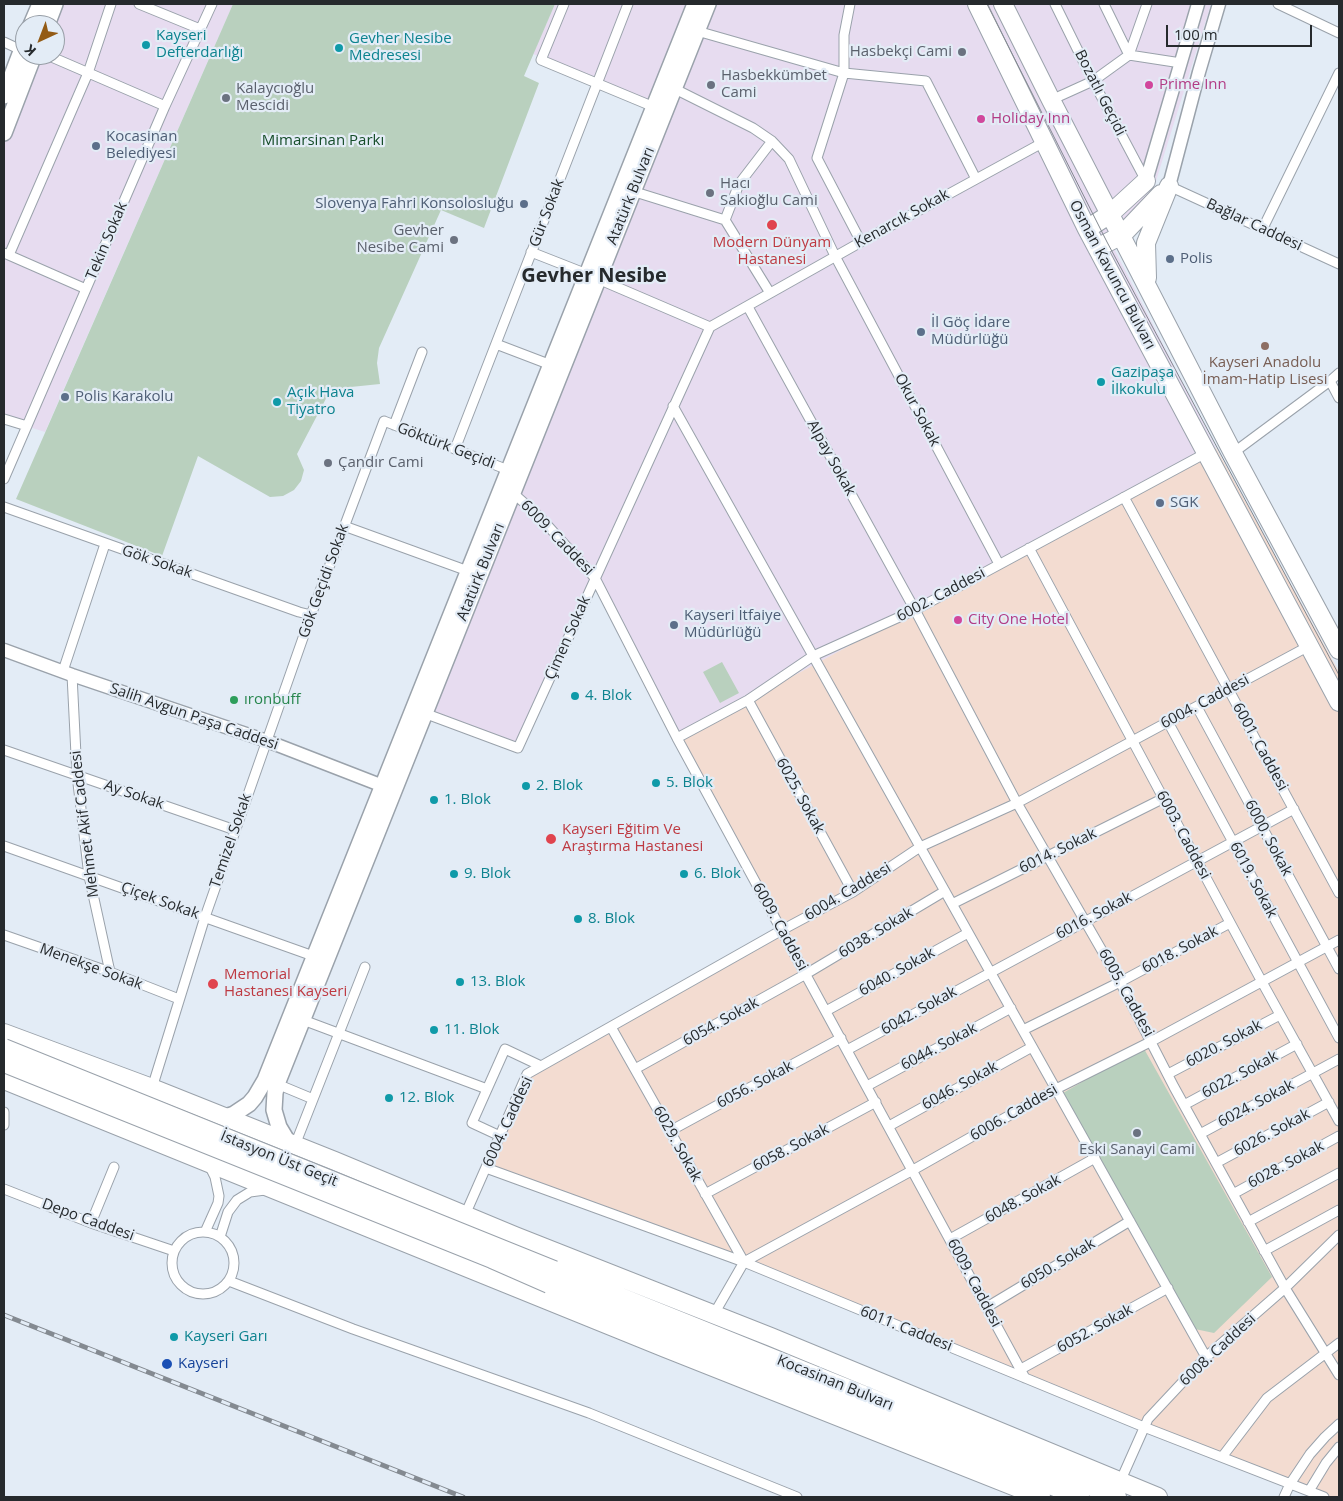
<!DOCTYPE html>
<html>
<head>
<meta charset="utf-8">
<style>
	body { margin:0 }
	#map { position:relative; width:1343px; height:1501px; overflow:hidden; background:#e3ecf6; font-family:"Open Sans",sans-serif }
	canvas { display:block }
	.frame { position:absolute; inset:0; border:5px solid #262a2d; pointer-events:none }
	.north { position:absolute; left:15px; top:15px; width:50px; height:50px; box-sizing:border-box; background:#e3ecf6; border:1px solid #979ea6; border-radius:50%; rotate:223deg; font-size:14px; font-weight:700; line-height:20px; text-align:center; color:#262a2d }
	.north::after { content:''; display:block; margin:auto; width:18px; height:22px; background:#935b15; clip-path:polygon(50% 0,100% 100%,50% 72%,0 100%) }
	.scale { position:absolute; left:1166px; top:25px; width:146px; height:22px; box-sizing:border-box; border:2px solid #262a2d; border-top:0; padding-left:6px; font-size:15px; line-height:18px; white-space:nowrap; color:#262a2d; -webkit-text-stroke:4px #e3ecf6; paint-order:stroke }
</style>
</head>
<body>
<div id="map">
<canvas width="1343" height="1501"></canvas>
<div class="frame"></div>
<div class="north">K</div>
<div class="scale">100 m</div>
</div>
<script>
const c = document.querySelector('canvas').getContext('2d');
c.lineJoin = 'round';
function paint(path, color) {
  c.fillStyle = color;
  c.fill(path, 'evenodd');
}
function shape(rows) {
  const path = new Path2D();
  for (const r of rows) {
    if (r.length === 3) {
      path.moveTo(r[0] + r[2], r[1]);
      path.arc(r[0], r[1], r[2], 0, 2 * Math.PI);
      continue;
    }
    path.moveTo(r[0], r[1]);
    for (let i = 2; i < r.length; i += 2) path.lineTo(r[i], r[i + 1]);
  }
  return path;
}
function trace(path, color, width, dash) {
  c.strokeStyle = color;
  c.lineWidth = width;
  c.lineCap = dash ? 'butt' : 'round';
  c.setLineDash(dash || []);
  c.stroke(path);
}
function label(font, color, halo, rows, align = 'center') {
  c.font = font + ' "Open Sans",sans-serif';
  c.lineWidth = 4.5;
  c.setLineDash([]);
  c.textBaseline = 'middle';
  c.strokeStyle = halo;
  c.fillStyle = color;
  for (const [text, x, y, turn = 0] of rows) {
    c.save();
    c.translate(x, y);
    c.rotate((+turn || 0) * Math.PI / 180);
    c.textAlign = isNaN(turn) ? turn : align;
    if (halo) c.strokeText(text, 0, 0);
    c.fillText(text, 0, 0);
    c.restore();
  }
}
paint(shape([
	[50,4,233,4,45,432,4,419,4,119,29,55,55,55,55,25],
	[555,4,1211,4,1151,197,1107,235,1216,448,680,737,593,579,517,750,419,711,661,106,533,54]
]), '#e7dcf0');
paint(shape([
	[1216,448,1339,672,1339,1497,1323,1497,488,1165,525,1073,779,927,680,737]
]), '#f3dcd1');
paint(shape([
	[233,4,555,4,524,76,539,83,484,228,441,210,379,348,377,363,380,384,331,389,297,454,304,470,301,481,294,490,283,496,270,497,198,456,162,556,16,499],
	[722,662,739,693,720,703,703,672],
	[1143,1047,1272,1277,1214,1333,1190,1328,1063,1093]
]), '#b9d0be');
const street = shape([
	[139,4,200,29],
	[564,4,541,60,654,107],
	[850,4,844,35,844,73,817,158,861,242],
	[1055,4,1093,81,1146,181],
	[1104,4,1129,55,1181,63],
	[1278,4,1339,33],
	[697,31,844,73,926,81,976,179],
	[4,42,21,50],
	[47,55,165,106],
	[673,88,753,128,772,141,789,159,835,256,999,564],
	[1051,100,1093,81,1129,55,1147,4],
	[1169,186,1339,264],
	[632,191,725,220],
	[1263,228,1339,73],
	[531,252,587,274],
	[4,253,86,289],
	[9,255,88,73,111,4],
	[598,279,710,327],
	[770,293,725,220,739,184,772,141],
	[748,307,915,610,1017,803,1120,982,1174,1087,1285,1288,1339,1375],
	[710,327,861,242,1044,142],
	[496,344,551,365],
	[1330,381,1339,398],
	[673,406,1206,1357],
	[4,419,27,426],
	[394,425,422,352],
	[455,449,628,4],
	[1233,453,1330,381,1339,373],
	[4,479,165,106,212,4],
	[513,493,539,516,595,578,677,738,1025,1378],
	[1124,497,1339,893],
	[4,507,299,612,311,615],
	[344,526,468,571],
	[1029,548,1262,982,1339,1121],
	[63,671,105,544],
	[72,675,77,775,89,876,110,972],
	[748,700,853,892],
	[1197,707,1339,969],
	[424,713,518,748,710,327],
	[1168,722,1339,1038],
	[677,738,748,700,813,656,915,610,1206,453],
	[4,750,235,830],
	[4,846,316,957],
	[952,904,1164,798],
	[4,935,110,972,179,999],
	[826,1011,968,933],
	[303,1020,487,1089],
	[611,1027,744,1262],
	[1023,1030,1120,982,1230,923],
	[847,1050,1294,809],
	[635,1069,806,974,945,891],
	[1168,1074,1280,1015],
	[277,1084,313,1099],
	[867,1086,1011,1008],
	[152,1088,205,917,311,615,384,421,508,470],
	[1184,1105,1297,1044],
	[4,1112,4,1125],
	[889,1126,1032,1047],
	[670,1131,841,1038],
	[1200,1134,1339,1059],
	[500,1136,472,1123,505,1049,541,1066],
	[295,1145,365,967],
	[1216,1163,1329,1102],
	[486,1168,744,1262,1144,1427,1324,1497],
	[4,1189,91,1223,174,1251],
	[705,1194,876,1102],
	[1233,1194,1339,1136],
	[465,1215,527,1074,782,930,853,892,920,847,1017,803,1309,646],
	[1248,1222,1339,1173],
	[91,1223,114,1167],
	[203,1263,31],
	[205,1232,218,1203,219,1196,215,1177,209,1165],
	[220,1237,228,1212,237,1200,250,1192,265,1190],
	[950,1239,1095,1158],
	[1264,1251,1339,1210],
	[229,1281,353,1329,589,1413,797,1497],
	[987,1307,1130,1221],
	[714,1314,744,1262,913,1170,1056,1089,1152,1041,1339,940],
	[1021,1369,1168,1288],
	[1222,1457,1267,1398,1339,1343],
	[1120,1482,1148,1419,1206,1357,1285,1288,1339,1235],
	[1309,1491,1326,1463,1339,1447],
	[1284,1497,1290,1484,1310,1454,1325,1437,1339,1424]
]);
const secondary = shape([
	[1146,181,1198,4],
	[1169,186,1199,72,1219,4],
	[4,650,72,675,267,741,383,786]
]);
const primary = shape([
	[31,25,40,4],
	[47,25,55,4],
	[4,96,25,41],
	[4,133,34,55],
	[225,1117,234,1114,249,1104,255,1097,265,1080,695,4],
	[288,1142,279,1127,274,1110,275,1093,277,1084,708,4]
]);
const highway = shape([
	[977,4,1087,229,1339,702],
	[1003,4,1051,100,1233,453,1339,650],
	[1087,229,1110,214,1146,181],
	[1097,248,1122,235,1161,194],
	[1147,278,1146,243,1169,186],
	[4,1033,152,1088,335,1161,515,1236,771,1337,1158,1497],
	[4,1080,665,1348,1041,1497],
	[554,1270,1117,1497],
	[549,1284,671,1336,858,1408,1080,1497]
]);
trace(street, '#9aa2ab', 11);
trace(secondary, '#9aa2ab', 15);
trace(primary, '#9aa2ab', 18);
trace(highway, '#9aa2ab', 20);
trace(street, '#fff', 9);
trace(secondary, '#fff', 12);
trace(primary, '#fff', 15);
trace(highway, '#fff', 18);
trace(shape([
	[987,4,1107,242,1339,675]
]), '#848a91', 1);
const rail = shape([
	[4,1315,463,1497]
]);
trace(rail, '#848a91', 5);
trace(rail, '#e3ecf6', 3, [9]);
const highwayBridge = shape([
	[4,1048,554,1270],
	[4,1063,492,1259,549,1284]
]);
trace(highwayBridge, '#9aa2ab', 20, []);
trace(highwayBridge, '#fff', 18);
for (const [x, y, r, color] of [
	[146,45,5,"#0f9aa8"],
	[339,48,5,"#0f9aa8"],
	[962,52,5,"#6b7280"],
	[711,85,5,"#6b7280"],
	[1149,85,5,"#d1479c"],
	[226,98,5,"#6b7280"],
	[981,119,5,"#d1479c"],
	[96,146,5,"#5c6f8a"],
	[710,193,5,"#6b7280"],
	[524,204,5,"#5c6f8a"],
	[772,225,6,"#e0444e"],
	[454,240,5,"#6b7280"],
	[1170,259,5,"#5c6f8a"],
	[921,332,5,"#5c6f8a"],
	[1265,346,5,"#8d6e63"],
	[1101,382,5,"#0f9aa8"],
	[65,397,5,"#5c6f8a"],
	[277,402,5,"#0f9aa8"],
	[328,463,5,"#6b7280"],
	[1160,503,5,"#5c6f8a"],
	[958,620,5,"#d1479c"],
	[674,625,5,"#5c6f8a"],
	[575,696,5,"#0f9aa8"],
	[234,700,5,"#2e9e5b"],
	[656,783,5,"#0f9aa8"],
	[526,786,5,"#0f9aa8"],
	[434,800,5,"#0f9aa8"],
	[551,839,6,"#e0444e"],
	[454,874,5,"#0f9aa8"],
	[684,874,5,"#0f9aa8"],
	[578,919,5,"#0f9aa8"],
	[460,982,5,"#0f9aa8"],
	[213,984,6,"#e0444e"],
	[434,1030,5,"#0f9aa8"],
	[389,1098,5,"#0f9aa8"],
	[1137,1133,5,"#6b7280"],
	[174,1337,5,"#0f9aa8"],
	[167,1364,6,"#1a4fb4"]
]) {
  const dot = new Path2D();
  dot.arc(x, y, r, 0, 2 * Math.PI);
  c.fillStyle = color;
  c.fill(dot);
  trace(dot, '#e3ecf6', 2);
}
label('15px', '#0d838f', '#e3ecf6', [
	["Kayseri",156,36],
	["Defterdarlığı",156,53],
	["Gevher Nesibe",349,39],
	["Medresesi",349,56],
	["Gazipaşa",1111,373],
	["İlkokulu",1111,390],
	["Açık Hava",287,393],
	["Tiyatro",287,410],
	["4. Blok",585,696],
	["5. Blok",666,783],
	["2. Blok",536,786],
	["1. Blok",444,800],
	["9. Blok",464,874],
	["6. Blok",694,874],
	["8. Blok",588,919],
	["13. Blok",470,982],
	["11. Blok",444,1030],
	["12. Blok",399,1098],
	["Kayseri Garı",184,1337]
], 'left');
label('15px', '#5b616d', '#e3ecf6', [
	["Hasbekçi Cami",952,52,"right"],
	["Hasbekkümbet",721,76],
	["Cami",721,93],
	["Kalaycıoğlu",236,89],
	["Mescidi",236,106],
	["Hacı",720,184],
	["Sakioğlu Cami",720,201],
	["Gevher",444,231,"right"],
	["Nesibe Cami",444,248,"right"],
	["Çandır Cami",338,463],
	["Eski Sanayi Cami",1137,1150,"center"]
], 'left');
label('15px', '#b23c85', '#e3ecf6', [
	["Prime Inn",1159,85],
	["Holiday Inn",991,119],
	["City One Hotel",968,620]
], 'left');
label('15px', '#262a2d', '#e3ecf6', [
	["Bozatlı Geçidi",1100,93,63],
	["Atatürk Bulvarı",631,196,-68],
	["Gür Sokak",547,213,-69],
	["Kenarcık Sokak",902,219,-29],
	["Bağlar Caddesi",1254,225,25],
	["Tekin Sokak",107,241,-67],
	["Osman Kavuncu Bulvarı",1112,275,62],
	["Okur Sokak",917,410,62],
	["Göktürk Geçidi",446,446,21],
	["Alpay Sokak",831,458,61],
	["6009. Caddesi",557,538,46],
	["Gök Sokak",157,562,19],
	["Atatürk Bulvarı",481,572,-68],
	["Gök Geçidi Sokak",324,581,-70],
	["6002. Caddesi",941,595,-28],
	["Çimen Sokak",568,638,-66],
	["6004. Caddesi",1205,702,-28],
	["Salih Avgun Paşa Caddesi",194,717,19],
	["6001. Caddesi",1260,747,61],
	["Ay Sokak",134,795,19],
	["6025. Sokak",800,796,61],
	["Mehmet Akif Caddesi",85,824,-97],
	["6003. Caddesi",1183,835,62],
	["6000. Sokak",1268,838,62],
	["Temizel Sokak",231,841,-71],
	["6014. Sokak",1058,851,-26],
	["6019. Sokak",1253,880,62],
	["6004. Caddesi",848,892,-31],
	["Çiçek Sokak",160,901,20],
	["6016. Sokak",1094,916,-28],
	["6009. Caddesi",780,927,61],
	["6038. Sokak",876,933,-31],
	["6018. Sokak",1180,950,-28],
	["Menekşe Sokak",91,967,20],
	["6040. Sokak",897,972,-29],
	["6005. Caddesi",1126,993,61],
	["6042. Sokak",919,1011,-29],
	["6054. Sokak",721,1022,-29],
	["6020. Sokak",1224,1044,-28],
	["6044. Sokak",939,1047,-28],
	["6022. Sokak",1240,1075,-28],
	["6056. Sokak",755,1085,-28],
	["6046. Sokak",960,1086,-29],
	["6024. Sokak",1256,1104,-28],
	["6006. Caddesi",1014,1113,-30],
	["6004. Caddesi",508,1122,-65],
	["6026. Sokak",1272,1133,-28],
	["6029. Sokak",677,1144,61],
	["6058. Sokak",791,1148,-28],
	["İstasyon Üst Geçit",279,1159,22],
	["6028. Sokak",1286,1165,-28],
	["6048. Sokak",1023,1199,-29],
	["Depo Caddesi",88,1220,20],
	["6050. Sokak",1058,1264,-31],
	["6009. Caddesi",974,1283,62],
	["6011. Caddesi",906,1329,22],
	["6052. Sokak",1095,1329,-29],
	["6008. Caddesi",1218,1350,-43],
	["Kocasinan Bulvarı",835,1383,22]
]);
label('15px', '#4e5e75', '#e3ecf6', [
	["Kocasinan",106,137],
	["Belediyesi",106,154],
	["Slovenya Fahri Konsolosluğu",514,204,"right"],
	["Polis",1180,259],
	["İl Göç İdare",931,323],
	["Müdürlüğü",931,340],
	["Polis Karakolu",75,397],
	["SGK",1170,503],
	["Kayseri İtfaiye",684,616],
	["Müdürlüğü",684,633]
], 'left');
label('15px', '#164d2a', '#e3ecf6', [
	["Mimarsinan Parkı",323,141]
]);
label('15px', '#be3a42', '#e3ecf6', [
	["Modern Dünyam",772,243,"center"],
	["Hastanesi",772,260,"center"],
	["Kayseri Eğitim Ve",562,830],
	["Araştırma Hastanesi",562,847],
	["Memorial",224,975],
	["Hastanesi Kayseri",224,992]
], 'left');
label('15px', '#785e54', '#e3ecf6', [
	["Kayseri Anadolu",1265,363],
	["İmam-Hatip Lisesi",1265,380]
]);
label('15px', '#27864d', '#e3ecf6', [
	["ıronbuff",244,700]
], 'left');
label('15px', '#164399', '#e3ecf6', [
	["Kayseri",178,1364]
], 'left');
label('bold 20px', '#262a2d', '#e3ecf6', [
	["Gevher Nesibe",594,276]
]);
</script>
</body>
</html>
